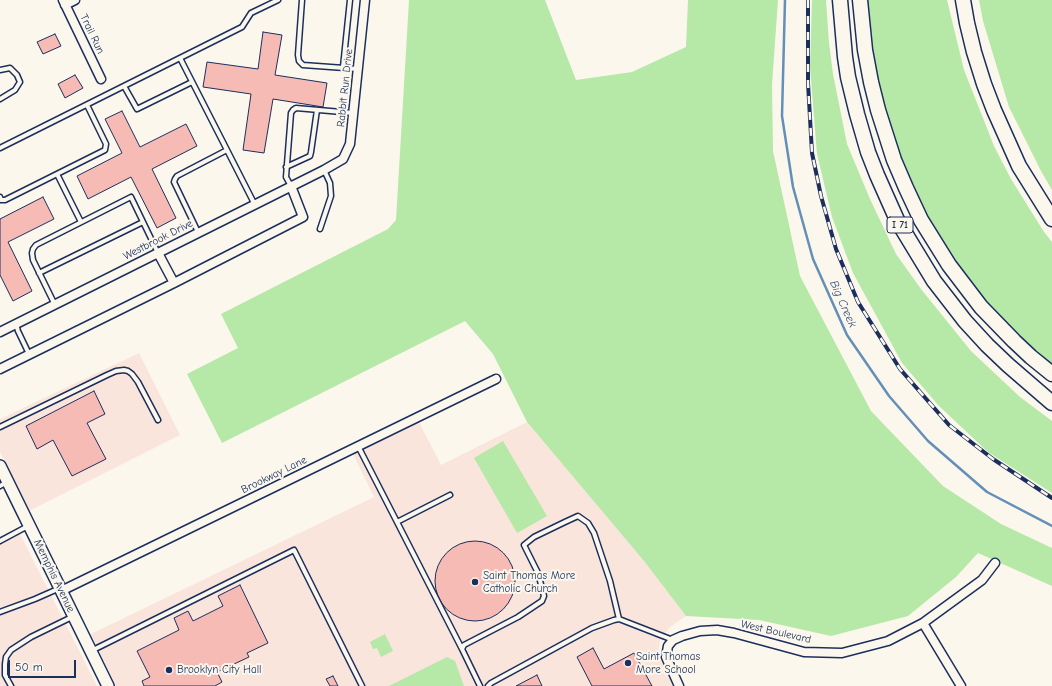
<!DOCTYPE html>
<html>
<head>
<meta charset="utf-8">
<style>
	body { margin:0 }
	#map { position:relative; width:1052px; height:686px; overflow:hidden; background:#fbf7ec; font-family:"Comic Neue",sans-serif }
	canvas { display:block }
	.scale { position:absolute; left:8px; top:660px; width:68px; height:18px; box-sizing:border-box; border:2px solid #1b2f5e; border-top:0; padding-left:5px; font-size:12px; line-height:14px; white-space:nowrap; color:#1b2f5e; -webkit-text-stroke:3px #fbf7ec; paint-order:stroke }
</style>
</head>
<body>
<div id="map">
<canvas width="1052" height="686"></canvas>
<div class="scale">50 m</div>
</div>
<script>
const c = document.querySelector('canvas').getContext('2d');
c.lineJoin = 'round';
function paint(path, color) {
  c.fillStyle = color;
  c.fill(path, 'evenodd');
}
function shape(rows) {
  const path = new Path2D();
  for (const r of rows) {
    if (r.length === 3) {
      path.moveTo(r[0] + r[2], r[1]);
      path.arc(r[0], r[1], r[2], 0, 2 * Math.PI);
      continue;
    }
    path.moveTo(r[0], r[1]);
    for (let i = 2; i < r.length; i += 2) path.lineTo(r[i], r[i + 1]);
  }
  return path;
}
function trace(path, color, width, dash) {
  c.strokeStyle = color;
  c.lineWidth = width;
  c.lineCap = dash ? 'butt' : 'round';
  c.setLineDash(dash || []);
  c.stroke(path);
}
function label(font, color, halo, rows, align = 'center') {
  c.font = font + ' "Comic Neue",sans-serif';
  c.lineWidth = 4;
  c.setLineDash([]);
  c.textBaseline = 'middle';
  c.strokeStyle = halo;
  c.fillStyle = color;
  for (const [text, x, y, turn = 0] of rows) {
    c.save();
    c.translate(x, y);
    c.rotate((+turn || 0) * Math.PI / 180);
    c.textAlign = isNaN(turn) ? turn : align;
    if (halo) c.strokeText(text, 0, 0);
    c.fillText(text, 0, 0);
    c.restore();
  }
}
paint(shape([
	[139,353,180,435,29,511,0,452,0,419],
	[419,422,441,465,527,422,644,561,686,616,669,628,660,641,658,655,673,686,116,686,91,634,374,497,353,454],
	[17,528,97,686,0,686,0,537]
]), '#fae5dc');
paint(shape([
	[409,0,545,0,576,80,632,72,686,47,688,0,778,0,772,85,773,151,800,276,871,411,943,486,1001,524,1052,548,1052,586,978,553,956,577,908,616,831,636,759,620,686,616,644,561,527,422,493,354,465,321,222,443,187,374,238,348,221,314,388,229,396,220],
	[812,0,826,0,829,43,833,74,847,144,870,199,896,254,921,289,971,351,1020,397,1052,421,1052,493,988,452,939,406,902,363,853,273,832,217,817,154,810,67],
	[867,0,947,0,964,70,994,146,1011,179,1044,232,1052,242,1052,365,1004,322,960,269,921,209,888,122,874,66],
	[979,0,1052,0,1052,190,1041,171,1009,107,983,21],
	[503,441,547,516,517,533,474,458],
	[385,634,393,651,381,657,377,648,373,649,370,642],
	[447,657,455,661,464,686,389,686]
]), '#b6e8a8');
trace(shape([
	[785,0,782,116,793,187,813,259,847,335,889,396,928,441,987,492,1052,526]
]), '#648fb9', 2.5);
const building = shape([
	[263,32,282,35,275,75,327,83,323,107,273,99,264,153,243,150,251,94,203,87,207,62,258,69,263,32],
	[55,34,61,46,43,54,37,42,55,34],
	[75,75,83,88,65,98,58,84,75,75],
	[122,111,140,147,186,124,197,146,152,169,176,218,157,228,131,177,88,199,77,176,122,153,105,119,122,111],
	[43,197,54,219,8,242,32,291,13,301,0,275,0,219,43,197],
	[94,391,105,414,87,423,106,459,72,476,53,440,37,449,26,426,94,391],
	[475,581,40],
	[240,585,268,643,247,653,249,657,217,672,222,682,215,686,144,686,142,681,150,677,137,651,179,630,174,618,188,611,193,621,223,606,218,596,240,585],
	[593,648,604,669,634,653,652,686,592,686,577,657,593,648],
	[537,675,542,686,516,686,537,675],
	[333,676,338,686,330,686,326,679,333,676]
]);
paint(building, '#f7bbb6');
trace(building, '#1b2f5e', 1);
const lane = shape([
	[302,0,298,55,299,61,303,65,358,69],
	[180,58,227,150],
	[343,67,350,0],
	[0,70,10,68,17,75,20,82,15,90,0,99],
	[124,86,137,109,192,82],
	[0,148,242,27,251,13,278,0],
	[286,167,310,156,311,152,317,110],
	[57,174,81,222],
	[291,186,286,177,291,113,293,110,296,108,353,113],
	[0,197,1,200,5,200,105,150,106,144,87,105],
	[320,229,331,196,330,183,324,170],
	[198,232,174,182,175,179,177,176,227,150,255,205],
	[39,273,143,222],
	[55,305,33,260,32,253,33,249,36,245,131,197,158,253],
	[16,324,18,331,29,354],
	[0,427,107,375,116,371,124,370,128,371,132,374,138,382,158,420],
	[358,446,397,522,450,495],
	[0,486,7,482],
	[397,522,462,649],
	[0,541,28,526],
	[0,612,35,599,60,588],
	[91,651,294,550,362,686],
	[11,686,5,675,5,664,6,657,11,650,31,637,74,616],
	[480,686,462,649,464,645,518,617,542,601,544,596,538,573,524,545,534,537,565,522,578,516,588,523,594,533,610,581,619,619],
	[488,686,491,683,592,628,614,620,619,619,673,640]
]);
const street = shape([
	[63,0,101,79],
	[65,5,75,0],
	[158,253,174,283],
	[0,332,324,170,343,159,350,144,365,0],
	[0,369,174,283,303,217,291,186],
	[61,591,496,379],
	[923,623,961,686],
	[679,686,666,657,668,646,673,640,682,636,700,631,717,630,734,633,804,652,842,653,888,641,923,623,982,580,995,563]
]);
const secondary = shape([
	[0,466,108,686]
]);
const highway = shape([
	[840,0,845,57,848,77,857,114,868,152,877,175,897,220,934,281,965,321,987,345,1008,365,1052,403],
	[860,0,865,50,871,82,878,110,894,160,906,188,921,220,949,265,981,307,1014,341,1031,357,1052,374],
	[963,0,967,23,974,52,984,84,994,110,1019,166,1052,219]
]);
trace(lane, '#1b2f5e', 7);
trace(street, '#1b2f5e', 11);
trace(secondary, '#1b2f5e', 14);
trace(highway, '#1b2f5e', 17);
trace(lane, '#fbf7ec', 4);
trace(street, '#fbf7ec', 8);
trace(secondary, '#fbf7ec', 11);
trace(highway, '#fbf7ec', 14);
const rail = shape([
	[808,0,808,83,812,153,821,196,836,249,858,302,900,369,949,425,993,459,1052,498]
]);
trace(rail, '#1b2f5e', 4);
trace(rail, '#fbf7ec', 2.5, [8]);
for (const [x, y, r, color] of [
	[475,582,4,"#1b2f5e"],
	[628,663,4,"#1b2f5e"],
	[169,670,4,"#1b2f5e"]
]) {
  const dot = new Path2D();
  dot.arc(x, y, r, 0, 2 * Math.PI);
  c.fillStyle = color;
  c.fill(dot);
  trace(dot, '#fbf7ec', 1.5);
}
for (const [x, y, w] of [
	[900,225,26]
]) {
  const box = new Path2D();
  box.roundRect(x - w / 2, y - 8, w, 16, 3);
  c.fillStyle = '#fbf7ec';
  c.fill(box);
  trace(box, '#1b2f5e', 1);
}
label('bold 10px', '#1b2f5e', null, [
	["I 71",900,225]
]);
label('11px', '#1b2f5e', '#fbf7ec', [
	["Trail Run",92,34,64],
	["Rabbit Run Drive",345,88,-84],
	["Westbrook Drive",158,240,-27],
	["Brookway Lane",274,475,-26],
	["Memphis Avenue",54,576,64],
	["West Boulevard",776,632,13]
]);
label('11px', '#1b2f5e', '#fbf7ec', [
	["Saint Thomas More",483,576],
	["Catholic Church",483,589],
	["Saint Thomas",636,657],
	["More School",636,670],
	["Brooklyn City Hall",177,670]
], 'left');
label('italic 12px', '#3a5784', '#fbf7ec', [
	["Big Creek",843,304,66]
]);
</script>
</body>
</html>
